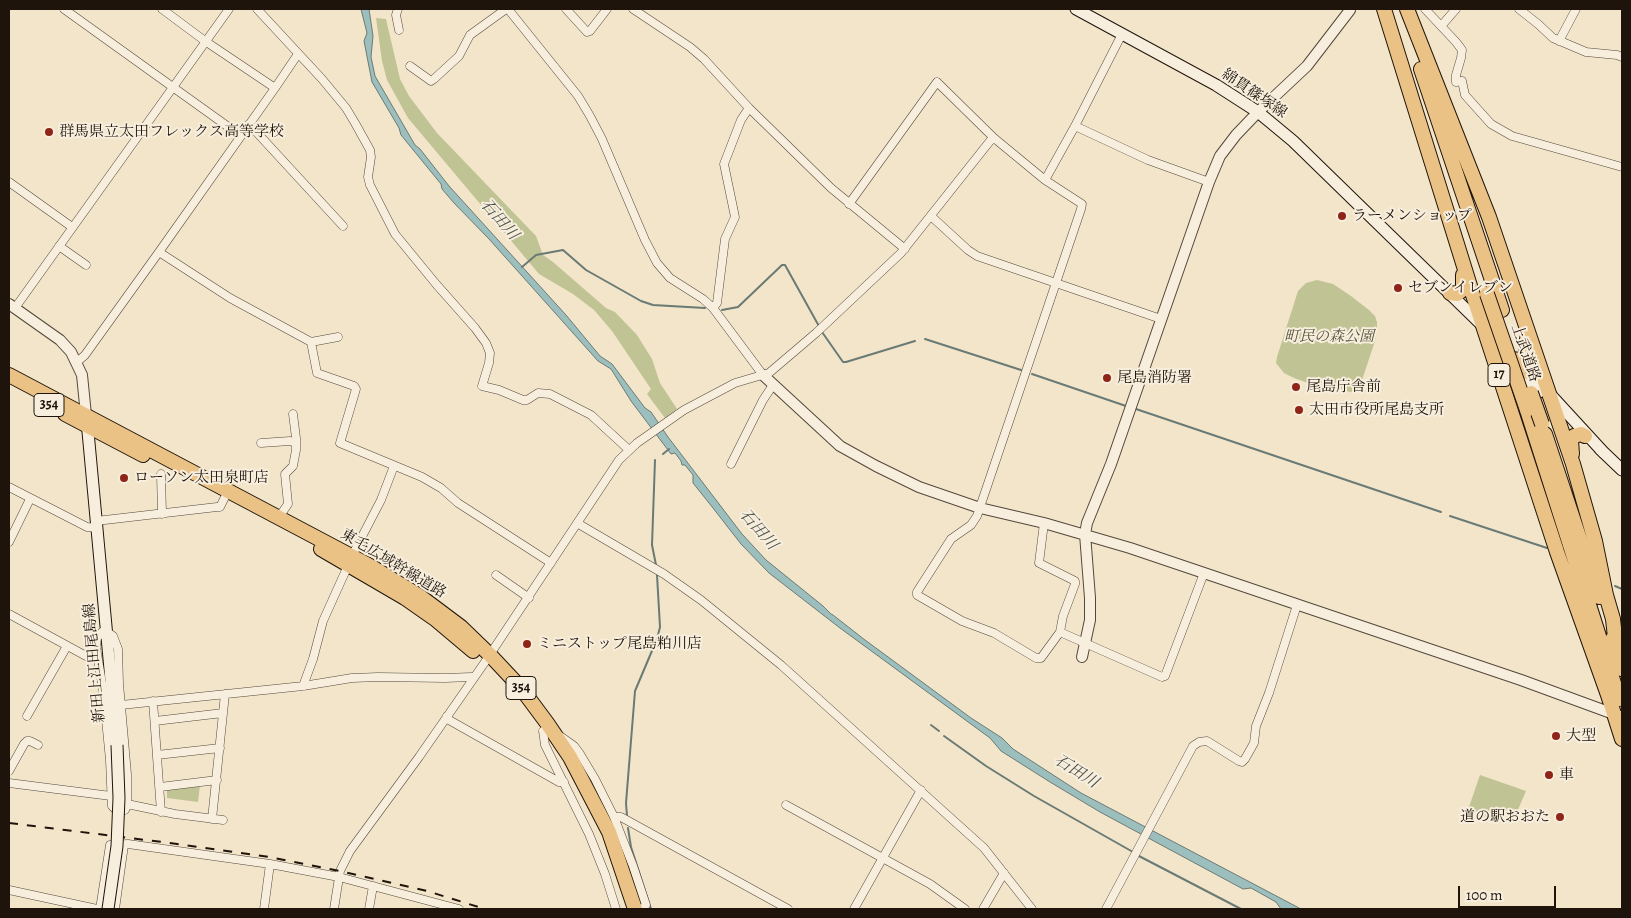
<!DOCTYPE html>
<html>
<head>
<meta charset="utf-8">
<style>
	body { margin:0 }
	#map { position:relative; width:1631px; height:918px; overflow:hidden; background:#f3e5ca; font-family:Alegreya,serif }
	canvas { display:block }
	.frame { position:absolute; inset:0; border:10px solid #1f140b; pointer-events:none }
	.scale { position:absolute; left:1458px; top:886px; width:98px; height:22px; box-sizing:border-box; border:2px solid #1f140b; border-top:0; padding-left:6px; font-size:15px; line-height:18px; white-space:nowrap; color:#1f140b; -webkit-text-stroke:4px #f7eedd; paint-order:stroke }
</style>
</head>
<body>
<div id="map">
<canvas width="1631" height="918"></canvas>
<div class="frame"></div>
<div class="scale">100 m</div>
</div>
<script>
const c = document.querySelector('canvas').getContext('2d');
c.lineJoin = 'round';
function paint(path, color) {
  c.fillStyle = color;
  c.fill(path, 'evenodd');
}
function shape(rows) {
  const path = new Path2D();
  for (const r of rows) {
    path.moveTo(r[0], r[1]);
    for (let i = 2; i < r.length; i += 2) path.lineTo(r[i], r[i + 1]);
  }
  return path;
}
function trace(path, color, width, dash) {
  c.strokeStyle = color;
  c.lineWidth = width;
  c.lineCap = dash ? 'butt' : 'round';
  c.setLineDash(dash || []);
  c.stroke(path);
}
function label(font, color, halo, rows, align = 'center') {
  c.font = font + ' Alegreya,"Noto Serif JP",serif';
  c.lineWidth = 4;
  c.setLineDash([]);
  c.textBaseline = 'middle';
  c.strokeStyle = halo;
  c.fillStyle = color;
  for (const [text, x, y, turn = 0] of rows) {
    c.save();
    c.translate(x, y);
    c.rotate((+turn || 0) * Math.PI / 180);
    c.textAlign = isNaN(turn) ? turn : align;
    if (halo) c.strokeText(text, 0, 0);
    c.fillText(text, 0, 0);
    c.restore();
  }
}
paint(shape([
	[376,18,386,19,400,79,409,96,437,133,536,236,543,255,553,262,606,308,615,312,637,335,652,359,660,383,677,409,665,418,647,394,651,389,612,331,594,310,573,294,539,274,408,118,387,80,382,61],
	[1317,280,1333,284,1351,296,1369,310,1375,316,1377,322,1377,330,1375,341,1362,380,1355,391,1350,392,1319,382,1308,383,1294,378,1284,373,1276,363,1277,357,1298,291,1306,283],
	[1480,775,1526,791,1517,812,1491,814,1488,818,1470,811,1469,807],
	[200,785,198,802,167,798,167,788]
]), '#c0c394');
const water = shape([
	[361,9,369,9,373,36,371,57,375,76,415,145,420,149,449,186,566,315,600,356,612,364,645,408,651,412,668,437,742,534,766,560,823,606,831,614,833,615,865,640,971,718,1002,738,1013,749,1081,793,1301,909,1281,909,1276,902,1251,888,1243,889,1100,812,1050,782,1001,751,990,738,840,628,769,573,741,544,713,508,693,483,693,475,685,465,682,465,681,461,675,453,671,454,631,401,611,369,598,361,489,239,454,203,442,189,441,184,401,135,399,128,372,82,364,41,367,33,361,9]
]);
paint(water, '#9cbebc');
trace(water, '#6a7a75', 1);
trace(shape([
	[522,267,536,255,563,250,586,270,641,301,653,305,705,308],
	[722,310,738,307,782,265,785,265,820,328],
	[822,332,843,362,846,362,915,341],
	[925,339,1021,370],
	[1032,374,1126,406],
	[1133,408,1441,512],
	[663,454,669,449],
	[655,460,652,545,656,565],
	[1450,516,1547,548],
	[1615,586,1622,589],
	[931,725,939,731],
	[944,736,986,766,1034,796,1133,852],
	[627,816,626,803,635,691,657,639,660,627,657,575],
	[628,828,631,847,651,909],
	[1137,855,1241,909]
]), '#6a7a75', 2);
const minor = shape([
	[64,9,241,136],
	[162,9,205,41,275,88],
	[257,9,322,79,346,108,355,123,370,150,371,157,368,177,370,185,395,234,436,284,475,328,486,343,490,353,489,363,482,386,499,390,523,400,527,400,538,393,550,394,591,415,629,450],
	[398,9,396,15,399,30],
	[508,9,578,96,590,116,602,139,645,240,657,263,670,278,703,299,713,308,763,375],
	[566,9,587,32,590,31,607,9],
	[633,9,690,47,704,59,749,108,831,188,905,249],
	[1425,9,1456,42,1462,50,1461,58,1456,75,1456,82,1462,81,1465,95,1491,124,1512,136,1622,167],
	[1519,9,1538,24,1553,38,1586,52,1617,55,1622,57],
	[1442,25,1456,9],
	[1559,41,1576,9],
	[410,66,431,81,434,79,459,56,470,35,506,9],
	[249,124,343,226],
	[1075,126,1148,160,1209,182],
	[1045,180,1075,126,1122,34],
	[9,182,72,227],
	[849,204,937,82,994,138],
	[932,217,968,250,977,256,1161,319],
	[59,246,86,265],
	[159,252,230,298,311,342,338,337],
	[15,308,229,9],
	[713,308,717,303,725,239,735,217,724,164,741,120,749,108],
	[311,342,317,373,354,386,356,389,340,443,422,477,441,488,458,503,551,563],
	[77,362,85,355,159,252,275,88,298,54],
	[261,443,290,441,296,443],
	[731,464,763,400,773,385],
	[161,474,162,514],
	[9,487,87,527,97,528],
	[279,517,288,504,285,474,293,466,296,450,296,438,293,414],
	[96,521,217,507,220,507,225,497],
	[577,523,664,574,701,600,781,665,984,848,1032,909],
	[9,542,30,499],
	[496,575,529,598],
	[9,614,86,656,97,658],
	[106,631,113,636,118,649,119,684,127,774,127,806,125,810,116,810,112,806,110,760,103,689,96,648,97,638,102,632,106,631],
	[1060,632,1162,677,1165,676,1204,573],
	[303,686,313,659,323,621,355,550,381,500,394,466],
	[153,701,161,812],
	[121,705,303,686,352,678,378,677,445,678,471,677,474,678],
	[27,716,67,646],
	[447,716,449,720,559,782,564,782],
	[155,721,223,713],
	[543,731,545,745,589,834,605,874,616,909],
	[560,736,574,746,580,754,595,779,614,817,633,866,646,905,642,909],
	[157,755,220,748],
	[9,771,24,744,27,741,30,741,38,745],
	[9,783,111,796],
	[160,787,217,780],
	[127,804,175,814,223,820],
	[786,805,930,884,965,909],
	[614,817,621,817,788,909],
	[212,819,225,694],
	[9,890,97,909],
	[100,909,110,845,128,844,270,864,339,877,459,909],
	[115,909,124,845],
	[264,909,270,864],
	[334,909,340,871,350,851,419,757,485,662,619,460,637,443,684,410,735,383,769,373,816,333,901,253,990,141,994,138,1045,180,1082,204,1081,209,977,516,971,525,951,539,917,592,917,595,962,621,994,633,1036,658,1041,658,1060,632,1063,616,1075,584,1075,581,1039,563,1044,523],
	[369,909,373,886],
	[854,909,921,790],
	[983,909,1004,873],
	[1106,909,1193,746,1199,742,1207,741,1239,761,1242,762,1245,759,1254,743,1256,726,1269,693,1297,605]
]);
const tertiary = shape([
	[9,304,60,340,71,352,82,375,86,415],
	[763,375,840,446,876,466,919,487,980,508,1044,523,1130,548,1521,680,1622,717],
	[1082,657,1090,620,1090,598,1085,534,1087,523,1111,464,1209,182,1220,156,1236,135,1258,112,1307,66,1350,10]
]);
const secondary = shape([
	[1076,9,1216,85,1258,112,1293,141,1482,325],
	[1489,341,1539,392],
	[1524,366,1604,453],
	[87,421,117,745],
	[1600,449,1622,470]
]);
const trunk = shape([
	[1384,9,1471,289,1557,552,1608,695,1622,739],
	[1407,9,1489,217,1573,464,1595,541,1606,595,1613,619,1616,646],
	[1421,69,1502,310],
	[1450,293,1457,294,1463,289,1463,275],
	[1505,358,1519,360,1524,358,1528,348,1527,339],
	[9,375,372,567,421,597,461,627,490,655,521,688,547,723,570,757,609,832,635,909],
	[1506,377,1513,370,1530,372],
	[1527,410,1619,699],
	[65,414,143,455],
	[1545,434,1599,597],
	[1572,454,1571,440,1574,436,1581,434,1585,436],
	[321,549,405,598,435,619,473,651],
	[1613,638,1622,669]
]);
trace(minor, '#54483b', 9);
trace(tertiary, '#54483b', 12);
trace(secondary, '#1f140b', 13);
trace(trunk, '#1f140b', 16);
trace(minor, '#f7eedd', 8);
trace(tertiary, '#f7eedd', 10);
trace(secondary, '#f7eedd', 11);
trace(trunk, '#eac285', 14);
trace(shape([
	[9,823,170,843,269,857,340,871,427,891,485,909]
]), '#1f140b', 2, [9, 9]);
const secondaryBridge = shape([
	[108,909,117,846,119,798,117,745]
]);
const trunkBridge = shape([
	[1487,294,1527,410],
	[1531,393,1542,424]
]);
trace(secondaryBridge, '#1f140b', 13, []);
trace(trunkBridge, '#1f140b', 16, []);
trace(secondaryBridge, '#f7eedd', 11);
trace(trunkBridge, '#eac285', 14);
for (const [x, y, r, color] of [
	[49,132,5,"#8f2418"],
	[1342,216,5,"#8f2418"],
	[1398,288,5,"#8f2418"],
	[1107,378,5,"#8f2418"],
	[1296,387,5,"#8f2418"],
	[1299,410,5,"#8f2418"],
	[124,478,5,"#8f2418"],
	[527,644,5,"#8f2418"],
	[1556,736,5,"#8f2418"],
	[1549,775,5,"#8f2418"],
	[1560,817,5,"#8f2418"]
]) {
  const dot = new Path2D();
  dot.arc(x, y, r, 0, 2 * Math.PI);
  c.fillStyle = color;
  c.fill(dot);
  trace(dot, '#f7eedd', 2);
}
for (const [x, y, w] of [
	[1499,375,22],
	[49,405,30],
	[521,688,30]
]) {
  const box = new Path2D();
  box.roundRect(x - w / 2, y - 11.5, w, 23, 4);
  c.fillStyle = '#f7eedd';
  c.fill(box);
  trace(box, '#1f140b', 1);
}
label('bold 14px', '#1f140b', null, [
	["17",1499,375],
	["354",49,405],
	["354",521,688]
]);
label('15px', '#1f140b', '#f7eedd', [
	["綿貫篠塚線",1254,94,34],
	["上武道路",1525,353,71],
	["東毛広域幹線道路",393,564,31],
	["新田上江田尾島線",95,663,-95]
]);
label('15px', '#1f140b', '#f7eedd', [
	["群馬県立太田フレックス高等学校",59,132],
	["ラーメンショップ",1352,216],
	["セブンイレブン",1408,288],
	["尾島消防署",1117,378],
	["尾島庁舎前",1306,387],
	["太田市役所尾島支所",1309,410],
	["ローソン太田泉町店",134,478],
	["ミニストップ尾島粕川店",537,644],
	["大型",1566,736],
	["車",1559,775],
	["道の駅おおた",1550,817,"right"]
], 'left');
label('italic 15px', '#57513b', '#f7eedd', [
	["町民の森公園",1329,337]
]);
label('italic 16px', '#4b5049', '#f7eedd', [
	["石田川",499,220,49],
	["石田川",758,530,49],
	["石田川",1076,772,32]
]);
</script>
</body>
</html>
